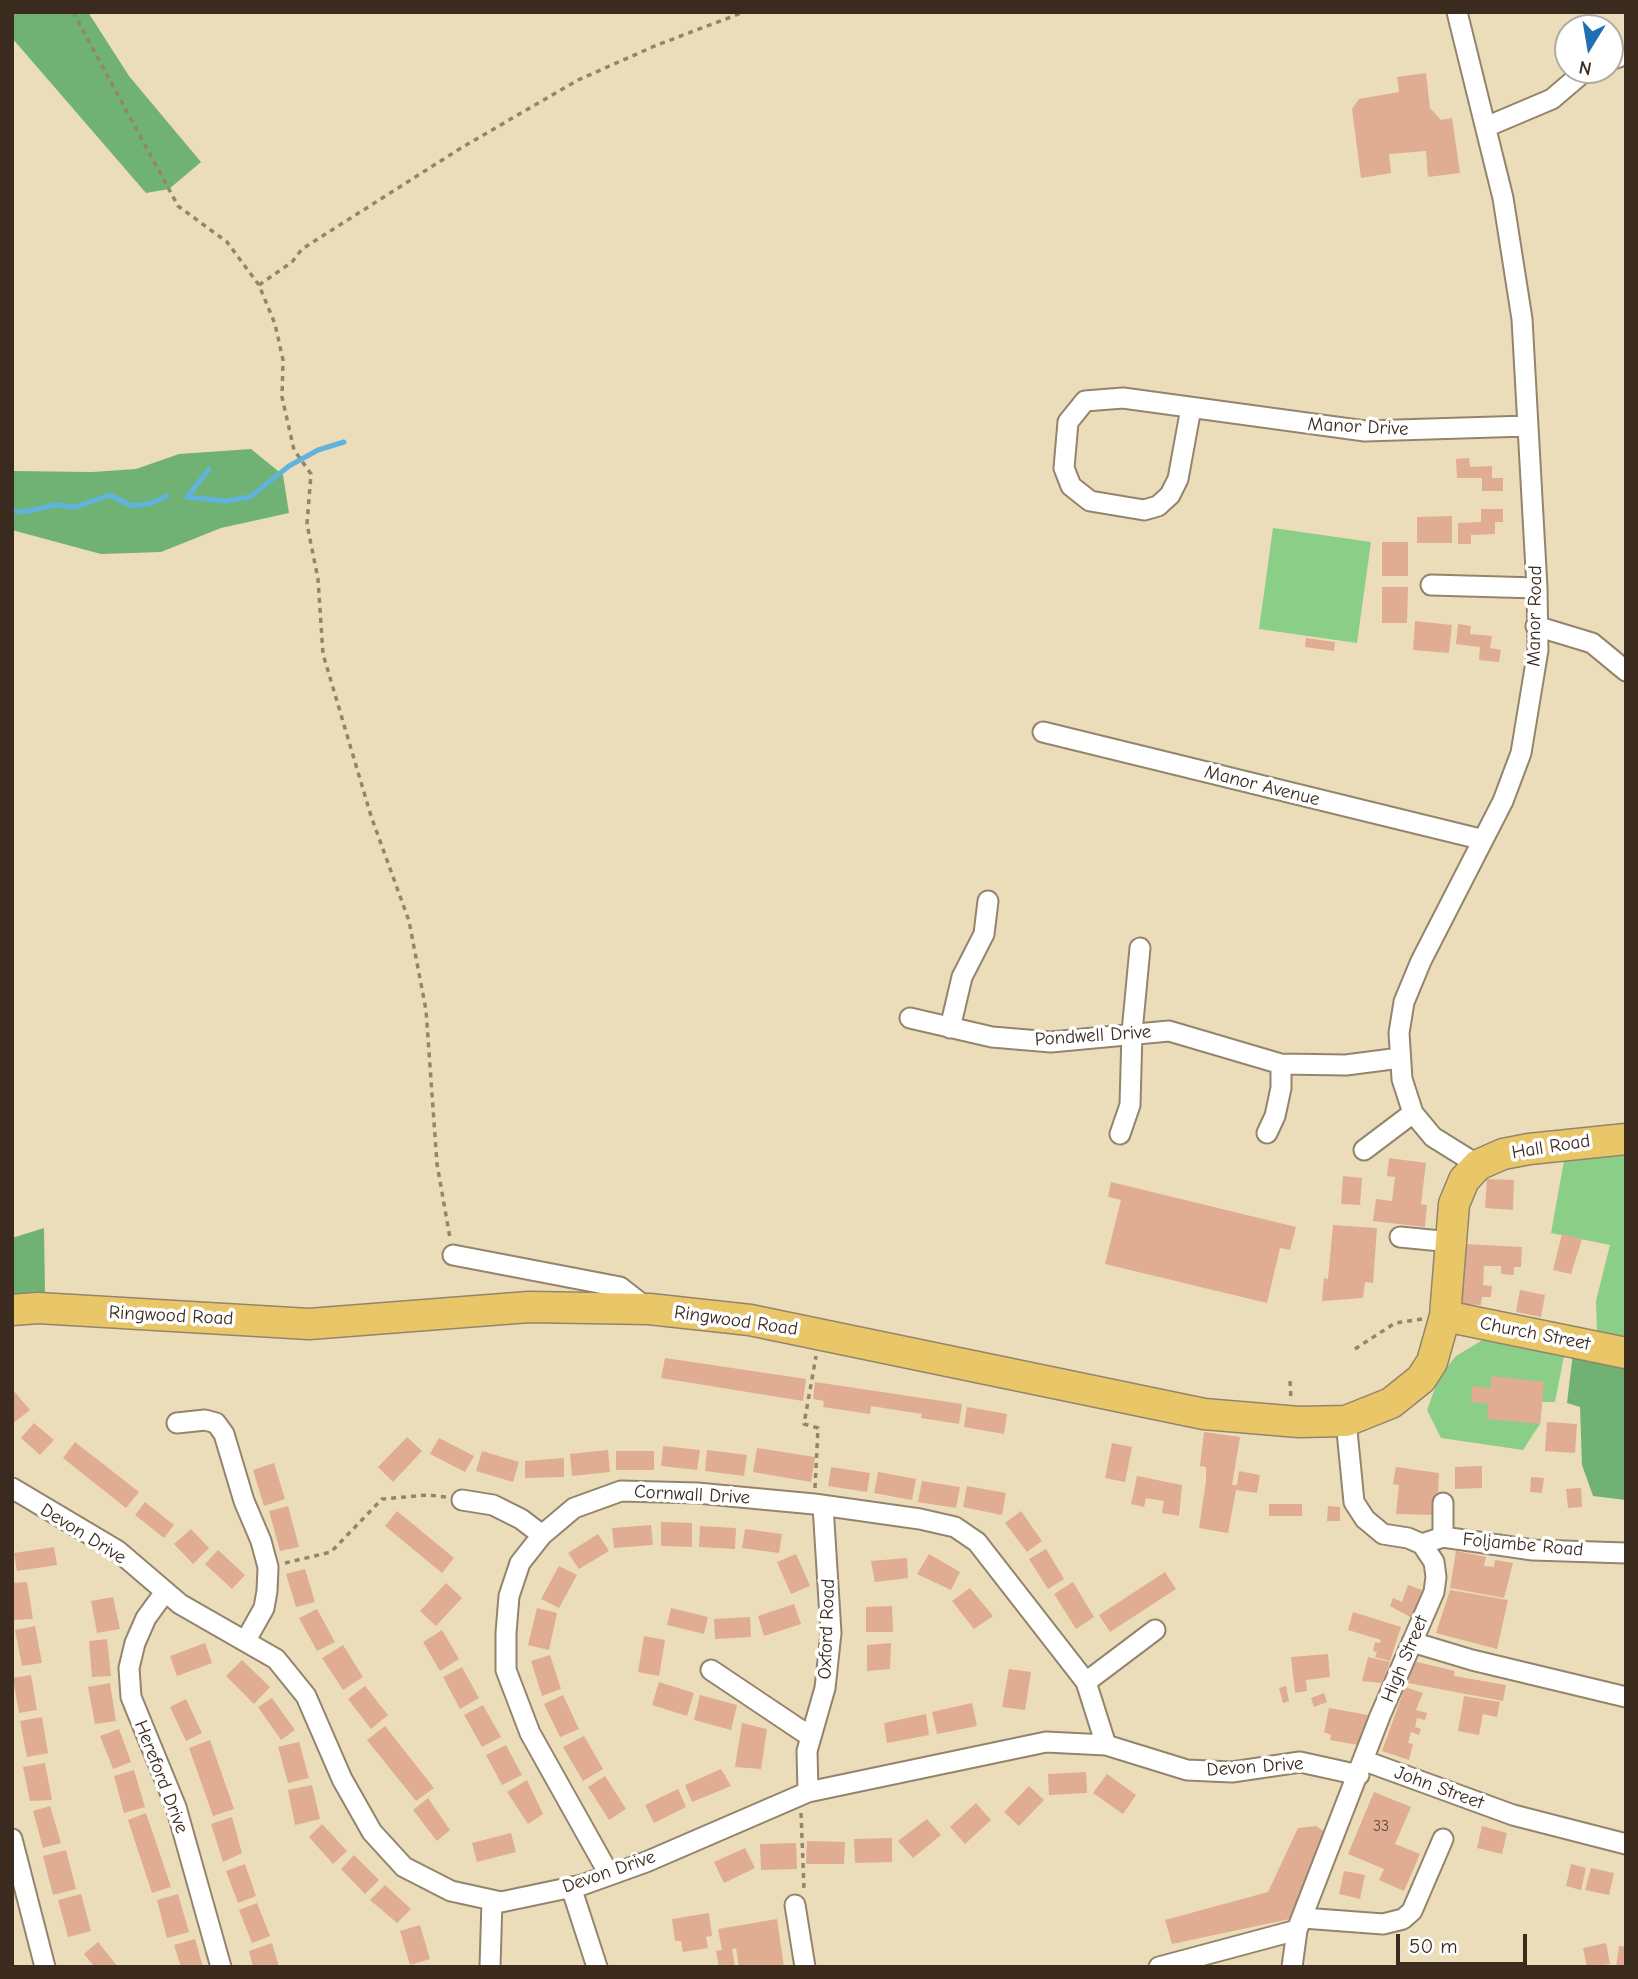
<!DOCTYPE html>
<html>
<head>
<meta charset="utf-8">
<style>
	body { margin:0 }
	#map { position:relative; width:1638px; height:1979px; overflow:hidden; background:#ecddba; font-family:"Comic Neue",sans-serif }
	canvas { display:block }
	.frame { position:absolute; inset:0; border:14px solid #3b2a1e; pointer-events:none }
	.north { position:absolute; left:1554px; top:14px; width:70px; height:70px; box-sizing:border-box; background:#fff; border:2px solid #b1aaa5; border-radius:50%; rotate:191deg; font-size:19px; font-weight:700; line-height:28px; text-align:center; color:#3b2a1e }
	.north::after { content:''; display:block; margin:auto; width:24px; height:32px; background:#1f6fb2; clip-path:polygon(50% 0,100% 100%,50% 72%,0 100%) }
	.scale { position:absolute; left:1396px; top:1934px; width:131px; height:32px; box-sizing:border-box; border:4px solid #3b2a1e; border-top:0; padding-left:9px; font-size:21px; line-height:24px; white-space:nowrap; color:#3b2a1e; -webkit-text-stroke:5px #fff; paint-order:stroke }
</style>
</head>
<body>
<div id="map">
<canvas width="1638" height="1979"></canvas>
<div class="frame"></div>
<div class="north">N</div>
<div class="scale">50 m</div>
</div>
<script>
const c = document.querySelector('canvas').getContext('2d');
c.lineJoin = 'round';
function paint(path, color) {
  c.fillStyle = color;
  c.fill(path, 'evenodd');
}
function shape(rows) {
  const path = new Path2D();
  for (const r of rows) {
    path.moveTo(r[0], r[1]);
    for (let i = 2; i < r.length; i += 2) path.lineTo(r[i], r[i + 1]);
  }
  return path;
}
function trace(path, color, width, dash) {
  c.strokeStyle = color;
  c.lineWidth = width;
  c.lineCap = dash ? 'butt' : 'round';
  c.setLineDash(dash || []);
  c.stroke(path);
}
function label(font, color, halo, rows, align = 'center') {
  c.font = font + ' "Comic Neue",sans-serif';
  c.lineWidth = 7;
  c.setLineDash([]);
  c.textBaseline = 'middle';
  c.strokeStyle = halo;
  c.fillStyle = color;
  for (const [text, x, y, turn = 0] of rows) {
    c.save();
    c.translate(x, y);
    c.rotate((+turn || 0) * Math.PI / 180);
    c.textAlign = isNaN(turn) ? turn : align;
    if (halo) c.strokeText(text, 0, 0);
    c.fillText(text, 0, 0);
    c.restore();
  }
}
paint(shape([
	[1273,528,1371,542,1357,643,1259,629],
	[1626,1155,1626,1338,1597,1332,1596,1301,1610,1245,1551,1233,1564,1161],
	[1494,1333,1565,1351,1555,1402,1542,1402,1540,1424,1523,1450,1441,1438,1427,1410,1439,1377,1456,1356]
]), '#8bce87');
paint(shape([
	[12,12,88,12,129,76,201,162,169,189,146,193,12,38],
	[251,449,283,475,289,513,221,528,161,552,101,554,12,530,12,471,92,472,136,469,179,454],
	[44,1228,45,1294,12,1297,12,1238],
	[1573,1353,1626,1365,1626,1500,1593,1496,1582,1465,1580,1407,1567,1403]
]), '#70b174');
trace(shape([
	[187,497,225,501,250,497,289,466,318,450,344,442],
	[187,497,209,469],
	[12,511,24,512,56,505,75,507,110,495,132,506,152,503,167,496]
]), '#61b3dc', 5);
paint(shape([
	[1426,73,1430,108,1441,120,1452,118,1460,173,1428,177,1426,151,1389,154,1391,173,1361,178,1352,109,1359,99,1399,92,1397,77],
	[1469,458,1470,467,1492,466,1492,478,1503,478,1503,491,1482,491,1482,478,1457,478,1456,459],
	[1481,509,1503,509,1503,522,1495,522,1495,534,1471,535,1471,544,1458,544,1458,523,1481,522],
	[1452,516,1452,543,1417,543,1417,517],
	[1382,542,1408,542,1408,576,1382,576],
	[1382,587,1408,587,1407,623,1382,623],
	[1415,621,1452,625,1449,653,1413,650],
	[1458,624,1471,626,1470,634,1492,636,1490,648,1501,650,1499,662,1479,660,1480,647,1456,644],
	[1306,638,1335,642,1334,651,1305,647],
	[1389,1158,1426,1163,1421,1204,1427,1205,1425,1227,1373,1221,1376,1199,1392,1201,1395,1177,1387,1176],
	[1343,1176,1362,1178,1360,1205,1341,1204],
	[1487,1179,1514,1180,1513,1210,1485,1208],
	[1111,1182,1296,1227,1290,1250,1280,1248,1267,1303,1105,1264,1121,1200,1108,1197],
	[1333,1225,1377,1228,1373,1283,1365,1282,1363,1298,1322,1301,1324,1278,1328,1279],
	[1562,1234,1582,1239,1571,1274,1553,1270],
	[1465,1244,1522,1247,1521,1267,1514,1267,1514,1275,1501,1274,1501,1266,1484,1266,1483,1285,1492,1286,1491,1297,1482,1297,1481,1305,1461,1304],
	[1520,1290,1545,1295,1541,1317,1516,1312],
	[665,1358,806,1379,803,1401,661,1378],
	[1492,1376,1544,1382,1540,1424,1487,1419,1488,1404,1471,1402,1472,1386,1490,1388],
	[815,1382,962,1404,959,1424,921,1418,922,1414,871,1406,870,1414,823,1407,824,1401,813,1399],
	[12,1389,30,1410,12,1424],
	[967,1407,1007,1414,1004,1434,964,1427],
	[1547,1422,1577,1424,1575,1453,1545,1451],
	[34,1423,54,1440,40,1455,21,1438],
	[1204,1432,1240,1437,1232,1485,1237,1485,1239,1471,1260,1475,1257,1493,1236,1490,1228,1533,1199,1528,1206,1481,1206,1467,1200,1466],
	[407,1437,422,1451,393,1482,378,1467],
	[439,1438,474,1456,465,1472,430,1454],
	[75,1442,139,1492,126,1508,63,1458],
	[1112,1443,1132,1447,1125,1482,1105,1478],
	[663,1446,700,1450,697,1470,661,1466],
	[757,1448,815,1457,811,1482,753,1472],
	[608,1450,610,1472,572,1476,570,1454],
	[707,1450,747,1455,744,1476,705,1471],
	[482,1451,519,1462,513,1482,476,1471],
	[616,1451,654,1451,654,1470,616,1470],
	[564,1458,564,1477,525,1478,525,1461],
	[274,1463,285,1499,264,1506,253,1470],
	[1482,1466,1482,1488,1455,1489,1455,1467],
	[831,1467,870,1473,867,1492,828,1486],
	[1396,1467,1439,1473,1437,1515,1396,1514,1399,1485,1393,1484],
	[878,1472,916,1479,912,1500,874,1493],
	[1137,1476,1182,1485,1179,1516,1162,1513,1164,1501,1146,1498,1144,1507,1131,1504],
	[1531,1477,1544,1478,1542,1493,1530,1492],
	[922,1481,960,1487,956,1508,918,1502],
	[967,1486,1006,1493,1002,1515,963,1507],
	[1581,1488,1582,1507,1568,1508,1566,1489],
	[145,1502,174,1525,164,1538,135,1515],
	[1269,1504,1302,1504,1302,1516,1269,1516],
	[288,1506,299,1547,280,1551,269,1511],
	[1328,1506,1340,1507,1340,1521,1327,1521],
	[397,1511,454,1558,442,1573,385,1526],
	[1021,1511,1042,1541,1027,1552,1005,1523],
	[661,1522,692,1523,692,1547,661,1546],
	[651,1525,653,1545,614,1548,612,1528],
	[700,1526,736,1528,735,1549,699,1547],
	[191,1529,209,1548,193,1564,174,1544],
	[745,1529,782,1534,779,1553,742,1548],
	[598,1534,609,1551,579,1569,568,1553],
	[54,1547,57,1565,17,1571,14,1553],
	[1046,1549,1064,1579,1048,1589,1029,1559],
	[218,1550,245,1575,232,1589,205,1564],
	[1456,1551,1486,1557,1484,1566,1494,1567,1495,1560,1513,1563,1504,1598,1450,1588],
	[796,1554,810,1586,791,1594,777,1562],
	[929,1554,960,1572,951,1590,917,1574],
	[907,1558,908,1578,875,1582,871,1561],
	[559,1566,577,1575,559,1608,541,1599],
	[305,1569,315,1602,296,1607,286,1574],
	[1165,1572,1176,1589,1110,1632,1099,1615],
	[27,1582,33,1619,12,1620,12,1583],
	[1073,1582,1094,1617,1076,1629,1054,1594],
	[446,1583,462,1598,436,1626,420,1611],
	[1408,1585,1422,1590,1412,1618,1390,1606,1393,1598,1402,1602],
	[970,1588,993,1616,974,1629,952,1601],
	[1450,1590,1508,1600,1497,1649,1436,1633],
	[113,1597,120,1629,97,1633,91,1601],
	[794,1604,801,1624,764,1636,758,1616],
	[892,1606,893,1632,866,1632,866,1607],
	[537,1608,557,1613,549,1650,528,1645],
	[671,1608,708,1617,704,1634,667,1625],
	[317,1609,335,1642,317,1651,299,1618],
	[1353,1612,1401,1627,1390,1661,1375,1657,1377,1652,1373,1651,1375,1642,1380,1643,1381,1640,1348,1630],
	[750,1617,751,1637,715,1639,714,1619],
	[35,1626,42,1663,22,1666,15,1630],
	[442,1630,459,1659,440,1671,423,1642],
	[644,1636,665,1640,659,1676,638,1672],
	[107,1639,111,1676,92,1677,89,1641],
	[205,1643,212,1663,177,1676,170,1656],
	[891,1643,890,1669,867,1671,867,1645],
	[343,1645,363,1677,343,1690,322,1658],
	[1328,1654,1330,1677,1306,1680,1307,1691,1295,1693,1291,1657],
	[550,1655,561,1689,542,1696,531,1661],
	[1368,1657,1390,1662,1382,1683,1362,1681],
	[242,1660,270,1687,254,1704,226,1676],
	[1413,1661,1455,1671,1454,1676,1506,1685,1503,1701,1408,1683],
	[462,1667,479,1698,460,1709,443,1677],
	[1009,1669,1031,1672,1025,1710,1002,1707],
	[31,1675,37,1710,19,1713,13,1678],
	[659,1682,694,1693,687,1716,652,1705],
	[110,1683,116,1721,95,1724,88,1687],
	[365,1686,388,1715,371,1729,348,1699],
	[1286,1686,1289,1701,1283,1703,1279,1688],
	[1405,1687,1423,1693,1416,1710,1427,1713,1425,1720,1417,1718,1415,1727,1421,1729,1419,1735,1411,1732,1408,1743,1413,1744,1409,1760,1382,1751],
	[1324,1693,1327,1702,1314,1707,1311,1698],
	[563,1695,579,1729,560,1737,544,1704],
	[700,1695,737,1705,731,1730,694,1720],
	[1464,1696,1500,1702,1497,1717,1483,1714,1479,1735,1458,1731],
	[272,1698,295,1730,281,1740,258,1707],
	[186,1699,202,1733,186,1741,170,1707],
	[972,1703,977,1726,937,1734,932,1712],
	[483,1705,501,1737,482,1747,464,1715],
	[1329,1708,1368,1715,1358,1745,1330,1740,1331,1735,1324,1732],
	[926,1714,929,1735,887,1743,884,1723],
	[42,1717,48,1753,27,1757,20,1721],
	[742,1723,767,1729,761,1769,735,1767],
	[385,1726,434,1788,416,1801,367,1740],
	[119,1729,131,1762,113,1769,100,1736],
	[584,1736,603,1769,583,1781,563,1747],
	[210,1740,234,1809,213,1816,189,1748],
	[299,1742,309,1778,288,1783,278,1747],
	[506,1745,522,1775,502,1785,486,1755],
	[45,1763,52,1800,30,1801,23,1767],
	[721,1769,731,1786,692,1802,685,1785],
	[134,1770,145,1807,124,1813,114,1776],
	[1086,1772,1087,1793,1049,1795,1048,1774],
	[1107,1774,1136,1795,1123,1814,1093,1793],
	[605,1776,626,1809,609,1820,588,1787],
	[527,1780,543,1814,528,1824,507,1792],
	[312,1785,320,1819,295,1825,288,1790],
	[1029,1786,1044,1800,1019,1826,1004,1812],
	[678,1789,686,1807,654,1823,645,1805],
	[1374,1792,1411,1807,1395,1844,1420,1854,1404,1891,1379,1880,1384,1869,1348,1854],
	[428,1798,450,1830,437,1841,413,1810],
	[976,1803,991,1820,965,1844,950,1827],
	[50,1806,61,1843,43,1848,33,1811],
	[146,1813,171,1887,152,1893,128,1820],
	[232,1817,242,1853,223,1862,211,1824],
	[927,1819,941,1835,913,1858,898,1841],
	[322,1824,347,1851,333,1864,309,1837],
	[1316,1826,1325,1832,1290,1919,1172,1944,1165,1920,1268,1892,1298,1828],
	[1482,1826,1507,1833,1502,1854,1477,1848],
	[511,1833,516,1852,477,1862,472,1843],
	[892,1838,892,1862,855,1863,854,1839],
	[807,1841,845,1842,844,1864,806,1864],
	[796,1843,797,1869,761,1870,760,1844],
	[745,1848,755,1868,724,1883,714,1862],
	[66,1850,76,1889,53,1895,43,1856],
	[354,1855,379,1880,365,1894,341,1869],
	[245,1864,256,1896,238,1903,226,1871],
	[1571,1864,1586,1868,1581,1890,1566,1886],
	[1591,1868,1614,1873,1609,1895,1585,1890],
	[1344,1871,1365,1875,1360,1899,1339,1894],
	[385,1885,411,1909,397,1923,370,1900],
	[81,1894,91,1931,68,1937,58,1900],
	[178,1894,189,1932,167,1938,157,1900],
	[257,1903,270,1936,252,1943,239,1910],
	[709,1913,712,1936,706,1937,708,1948,683,1952,681,1941,675,1941,672,1919],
	[777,1919,784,1967,739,1967,736,1948,732,1949,735,1967,719,1967,716,1951,722,1950,718,1929],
	[420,1925,430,1959,410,1965,400,1931],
	[195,1939,203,1967,181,1967,174,1945],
	[98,1942,118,1967,95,1967,84,1954],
	[272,1943,279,1967,253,1967,249,1951],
	[1606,1943,1610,1964,1587,1967,1583,1948],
	[1619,1946,1626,1947,1626,1967,1616,1967]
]), '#e0ac92');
const minor = shape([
	[1457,12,1503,198,1522,319,1537,588,1538,650,1521,753,1503,801,1421,961,1404,1002,1399,1033,1402,1079,1413,1113,1433,1137,1478,1165],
	[1610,60,1619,57],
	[1486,127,1552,99,1586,70],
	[1191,408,1178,479,1170,495,1158,506,1144,510,1090,501,1071,486,1064,468,1068,422,1085,401,1123,398,1365,431,1527,426],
	[1431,585,1537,588],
	[1536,626,1592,643,1626,671],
	[1043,732,1480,839],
	[910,1018,992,1037,1051,1042,1169,1031,1281,1064,1346,1065,1400,1058],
	[950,1028,962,977,984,934,988,901],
	[1267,1133,1275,1116,1281,1088,1281,1064],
	[1120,1134,1130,1105,1132,1032,1140,948],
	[1364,1150,1413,1113],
	[1400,1237,1451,1242],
	[453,1255,620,1287,648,1309],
	[177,1423,205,1420,216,1423,224,1434,244,1501,261,1541,268,1567,267,1591,264,1608,246,1640],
	[12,1488,118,1551,180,1604,276,1659,306,1696,342,1779,372,1832,404,1867,451,1891,492,1900,501,1902,582,1885,646,1862,808,1792,1046,1742,1106,1745,1187,1770,1232,1772,1300,1762,1359,1775],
	[462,1500,493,1505,521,1519,542,1535],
	[1443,1503,1443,1537],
	[1422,1544,1443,1537,1533,1550,1626,1553],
	[165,1592,146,1618,135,1643,129,1668,131,1697,176,1807,221,1967],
	[1412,1642,1472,1660,1626,1697],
	[711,1670,811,1737],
	[1086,1682,1155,1630],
	[1365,1761,1513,1815,1626,1844],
	[808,1792,807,1751,825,1688,831,1633,823,1506],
	[12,1839,45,1967],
	[609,1874,530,1733,506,1670,506,1633,509,1596,520,1563,542,1535,574,1508,621,1491,697,1493,814,1504,920,1519,955,1527,977,1542,1086,1682,1106,1745],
	[571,1887,597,1967],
	[795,1905,805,1967],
	[1303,1918,1383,1924,1403,1919,1412,1911,1443,1839],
	[490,1967,492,1900],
	[1159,1967,1297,1930],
	[1292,1967,1297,1930,1380,1716,1434,1592,1436,1577,1434,1562,1422,1544,1408,1538,1383,1534,1365,1519,1354,1502,1346,1421]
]);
const highway = shape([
	[12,1310,38,1308,309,1324,529,1307,649,1309,750,1320,1204,1414,1299,1422,1346,1421,1391,1403,1421,1379,1432,1362,1445,1316,1454,1204,1464,1180,1478,1165,1503,1154,1529,1149,1626,1139],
	[1445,1316,1626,1353]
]);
trace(minor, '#94846c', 23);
trace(highway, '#94846c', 33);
trace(shape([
	[73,12,178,206,227,242,259,285,275,324,283,360,282,397,294,450,311,474,307,524,318,579,323,654,371,816,409,921,426,1010,437,1164,450,1238],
	[259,285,292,262,302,249,461,148,578,80,657,45,744,12],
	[1355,1349,1395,1323,1422,1319],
	[1290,1381,1291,1400],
	[815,1488,818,1428,804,1424,816,1356],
	[285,1563,331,1552,382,1499,428,1495,446,1497],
	[801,1813,804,1889]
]), '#94846c', 3.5, [5, 5]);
trace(minor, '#fff', 19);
trace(highway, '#e9c769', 30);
label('16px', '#644a3b', null, [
	["33",1381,1826]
]);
label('19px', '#3b2a1e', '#fff', [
	["Manor Drive",1358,427,3],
	["Manor Road",1535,616,-89],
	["Manor Avenue",1262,786,14],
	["Pondwell Drive",1093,1036,-4],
	["Hall Road",1551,1147,-9],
	["Ringwood Road",171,1316,3],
	["Ringwood Road",736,1321,8],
	["Church Street",1535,1334,11],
	["Cornwall Drive",692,1495,3],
	["Devon Drive",83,1534,32],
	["Foljambe Road",1523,1545,5],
	["Oxford Road",827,1629,-88],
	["High Street",1405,1659,-67],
	["Devon Drive",1255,1767,-4],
	["Hereford Drive",161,1777,69],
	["John Street",1439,1788,20],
	["Devon Drive",609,1872,-19]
]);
</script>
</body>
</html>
